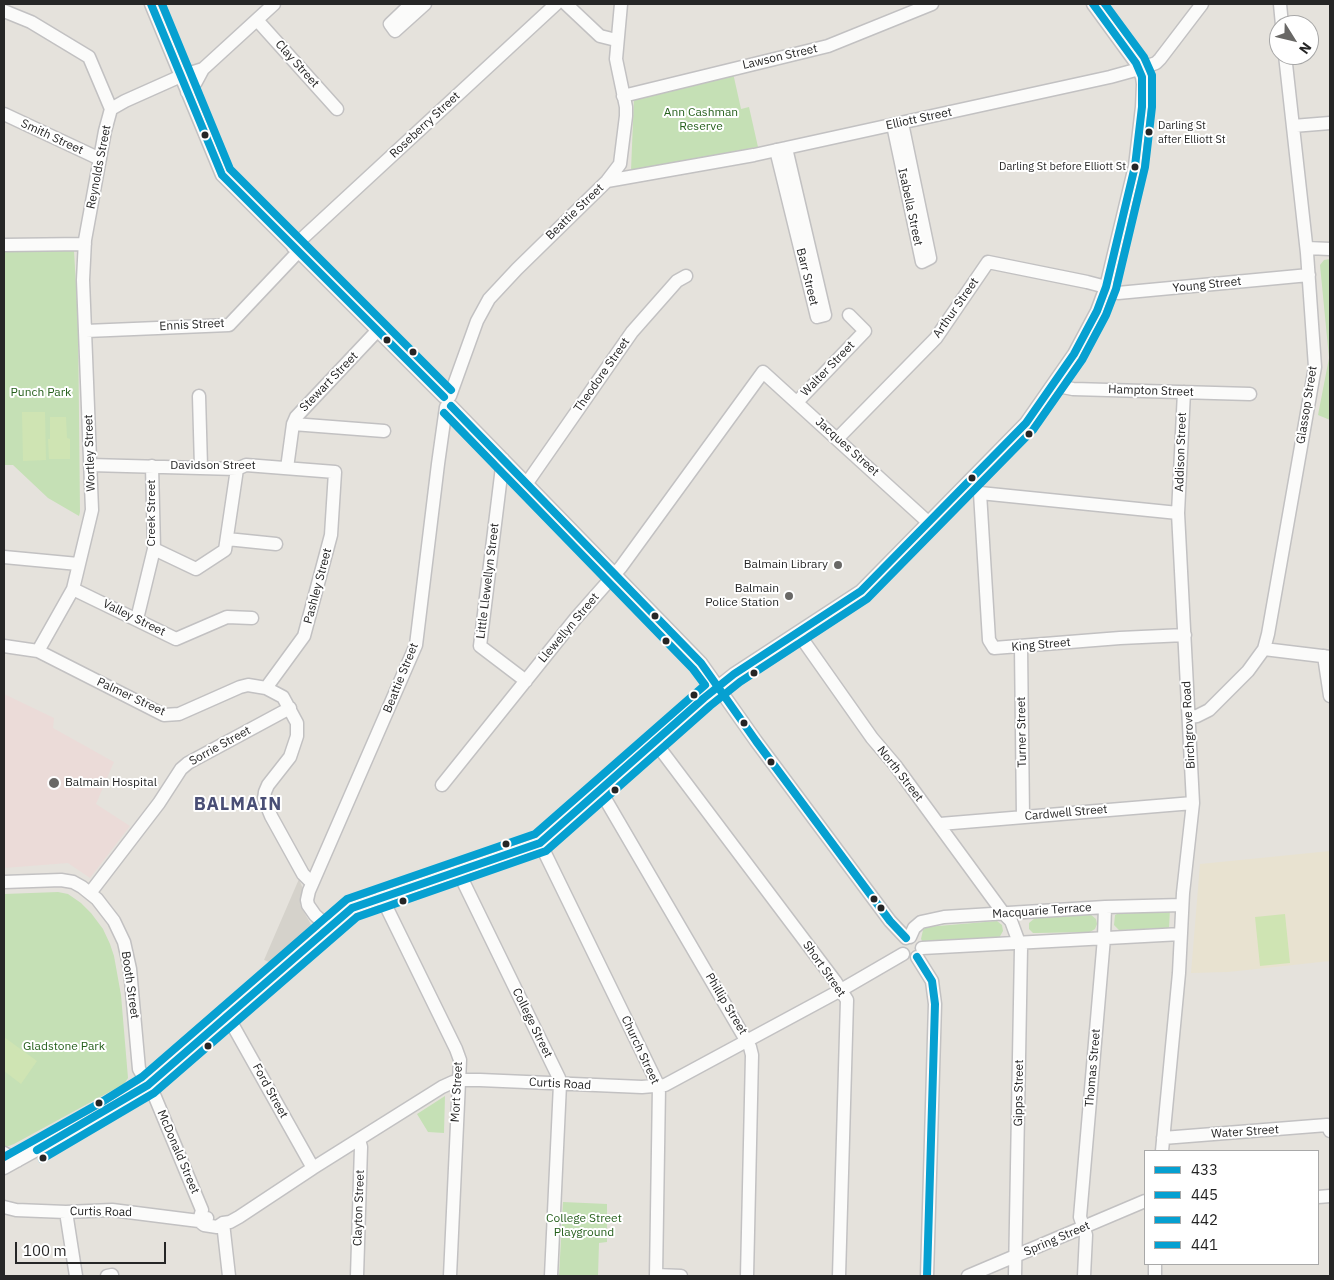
<!DOCTYPE html>
<html>
<head>
<meta charset="utf-8">
<style>
	body { margin:0 }
	#map { position:relative; width:1334px; height:1280px; overflow:hidden; background:#e5e2dc; font-family:"IBM Plex Sans",sans-serif }
	canvas { display:block }
	.frame { position:absolute; inset:0; border:5px solid #262626; pointer-events:none }
	.legend { position:absolute; left:1144px; top:1150px; width:175px; height:115px; box-sizing:border-box; background:#fff; border:1px solid #a8a8a8; margin:0; padding:6px 9px; list-style:none; font-size:15px; color:#262626 }
	.legend li { display:flex; align-items:center; gap:10px; height:25px }
	.legend b { width:25px; border:1px solid #a8a8a8 }
	.north { position:absolute; left:1269px; top:15px; width:50px; height:50px; box-sizing:border-box; background:#fff; border:1px solid #a8a8a8; border-radius:50%; rotate:126deg; font-size:14px; font-weight:700; line-height:20px; text-align:center; color:#262626 }
	.north::after { content:''; display:block; margin:auto; width:18px; height:22px; background:#696866; clip-path:polygon(50% 0,100% 100%,50% 72%,0 100%) }
	.scale { position:absolute; left:15px; top:1242px; width:151px; height:22px; box-sizing:border-box; border:2px solid #262626; border-top:0; padding-left:6px; font-size:15px; line-height:18px; white-space:nowrap; color:#262626; -webkit-text-stroke:4px #fff; paint-order:stroke }
</style>
</head>
<body>
<div id="map">
<canvas width="1334" height="1280"></canvas>
<div class="frame"></div>
<ul class="legend">
<li><b style="height:6px;background:#06a0d1"></b>433</li>
<li><b style="height:6px;background:#06a0d1"></b>445</li>
<li><b style="height:6px;background:#06a0d1"></b>442</li>
<li><b style="height:6px;background:#06a0d1"></b>441</li>
</ul>
<div class="north">N</div>
<div class="scale">100 m</div>
</div>
<script>
const c = document.querySelector('canvas').getContext('2d');
c.lineJoin = 'round';
function paint(path, color) {
  c.fillStyle = color;
  c.fill(path, 'evenodd');
}
function shape(rows) {
  const path = new Path2D();
  for (const r of rows) {
    path.moveTo(r[0], r[1]);
    for (let i = 2; i < r.length; i += 2) path.lineTo(r[i], r[i + 1]);
  }
  return path;
}
function trace(path, color, width, dash) {
  c.strokeStyle = color;
  c.lineWidth = width;
  c.lineCap = dash ? 'butt' : 'round';
  c.setLineDash(dash || []);
  c.stroke(path);
}
function label(font, color, halo, rows, align = 'center') {
  c.font = font + ' "IBM Plex Sans",sans-serif';
  c.lineWidth = 4;
  c.setLineDash([]);
  c.textBaseline = 'middle';
  c.strokeStyle = halo;
  c.fillStyle = color;
  for (const [text, x, y, turn = 0] of rows) {
    c.save();
    c.translate(x, y);
    c.rotate((+turn || 0) * Math.PI / 180);
    c.textAlign = isNaN(turn) ? turn : align;
    if (halo) c.strokeText(text, 0, 0);
    c.fillText(text, 0, 0);
    c.restore();
  }
}
paint(shape([
	[1330,851,1330,961,1228,972,1191,973,1200,864]
]), '#e8e2d0');
paint(shape([
	[4,694,54,718,53,728,114,762,96,804,130,826,90,878,68,863,4,868]
]), '#ebdbd8');
paint(shape([
	[733,73,741,109,749,107,758,147,631,170,634,98],
	[4,251,74,251,78,319,80,512,79,516,48,498,13,465,4,465],
	[1330,259,1330,420,1318,415,1329,358,1320,265,1324,260],
	[58,892,68,894,81,903,91,913,103,929,110,944,114,956,121,995,128,1078,124,1084,14,1144,6,1147,4,1145,4,894],
	[1170,909,1169,928,1119,930,1114,925,1115,915,1121,912],
	[1090,914,1096,919,1097,924,1095,929,1090,932,1036,933,1033,933,1029,929,1029,923,1035,918],
	[997,921,1002,925,1003,931,999,938,923,942,921,939,923,930,926,927],
	[445,1096,444,1133,428,1132,417,1114],
	[563,1202,607,1204,607,1242,599,1243,598,1276,559,1276]
]), '#c5e0b5');
paint(shape([
	[22,412,45,412,46,460,23,461],
	[50,417,66,417,67,438,70,439,70,459,49,459,48,439,50,439],
	[1285,914,1290,963,1260,966,1255,917],
	[4,1037,37,1061,21,1084,4,1071]
]), '#cfe4b3');
paint(shape([
	[299,879,303,889,300,898,300,905,313,928,313,933,288,955,282,953,271,963,269,962,264,960]
]), '#d5d2cb');
const minor = shape([
	[151,4,222,175,444,397],
	[411,4,390,24,395,31,425,4],
	[566,4,600,36,616,40],
	[1280,4,1282,25],
	[4,11,31,22,89,57,111,109],
	[257,20,337,109],
	[187,92,196,82,203,69,274,4],
	[623,96,828,46,932,4],
	[4,114,100,159],
	[893,125,922,262,930,258,902,123],
	[1293,126,1330,123],
	[776,150,817,317,825,315,786,148],
	[607,181,754,155,1110,77,1139,69,1156,63,1160,59,1202,4],
	[4,245,85,244],
	[293,247,556,4],
	[1307,248,1330,249],
	[86,331,229,325,298,252],
	[1053,385,1073,389,1250,394],
	[199,396,201,467],
	[450,396,477,321,489,299,517,269,607,181,620,164,626,116,626,107,616,59,621,4],
	[797,402,865,331,849,315],
	[451,406,701,663,756,741,890,921,906,938],
	[293,424,384,431],
	[837,439,936,338,988,262,1087,282,1106,287,1118,293,1309,275],
	[503,459,480,646,526,681],
	[90,465,237,469,246,465,335,472,331,535,304,636,266,688],
	[287,468,293,424,296,417,377,331],
	[527,483,632,332,677,281,686,276],
	[974,488,980,493,1178,513],
	[980,493,989,640,994,648,1120,638,1185,635],
	[227,539,276,544],
	[154,549,196,569,225,550,237,469],
	[4,557,78,564],
	[73,589,176,639,227,617,252,618],
	[137,619,154,549,152,466],
	[798,633,872,738,895,765,1004,914,1011,921,1021,948,1015,1276],
	[4,646,38,651,164,715,179,714,240,687,248,685,266,688,283,697,297,723,297,736,290,757,268,785,265,792,264,799,271,816,303,874,312,883],
	[1021,647,1023,817],
	[1264,649,1330,657],
	[38,651,73,589,92,510,83,280,85,240,105,131,111,109,125,101,181,76,203,69],
	[1324,656,1330,696],
	[1189,717,1197,716,1209,710,1248,671,1264,649,1268,634,1315,367,1307,253,1285,55],
	[655,742,835,981,847,1000,839,1276],
	[442,785,576,618,621,567,763,372,929,523],
	[600,790,750,1047,752,1055,747,1276],
	[940,824,1193,803],
	[540,843,659,1087,656,1276],
	[458,871,559,1078,560,1084,551,1276],
	[4,882,61,880,73,882,82,887,97,899,114,921,124,942,130,969,139,1069,155,1097,202,1210,199,1221],
	[90,893,159,803,181,769,188,763,290,708],
	[381,896,456,1049,460,1060,450,1276],
	[328,927,315,915,308,905,307,900,309,891,416,645,438,464,446,407],
	[910,937,914,928,921,922,944,917,1105,907,1182,905],
	[922,948,1181,934],
	[917,957,932,981,935,1004,927,1276],
	[227,1015,313,1168],
	[1163,1138,1327,1125,1330,1131],
	[1162,1151,1179,973,1183,893,1193,803,1178,513,1184,392],
	[4,1153,17,1161],
	[4,1168,105,1112,148,1085,352,908,540,843,704,698,734,674,861,591,1026,423,1074,354,1097,311,1106,287,1135,166,1142,107,1143,84,1142,77,1136,63,1093,4],
	[1318,1197,1330,1196],
	[4,1207,16,1210,66,1212,112,1210,199,1221,207,1218],
	[66,1212,76,1276],
	[199,1221,204,1225,217,1227,223,1223,230,1222,239,1217,313,1168,442,1087,453,1082,460,1080,480,1080,642,1087,665,1085,841,990,903,954],
	[223,1223,229,1276],
	[1155,1264,1155,1276],
	[656,1275,681,1276],
	[107,1276,112,1275],
	[357,1276,361,1147,359,1140],
	[968,1276,1145,1201],
	[1084,1276,1086,1235,1080,1217,1104,938,1105,907]
]);
trace(minor, '#c2c1c2', 15);
trace(minor, '#fbfbfa', 12);
trace(shape([
	[37,1150,148,1085,352,908,540,843,704,698,734,674,861,591,1026,423,1074,354,1097,311,1106,287,1135,166,1142,107,1142,77,1136,63,1093,4]
]), '#06a0d1', 8);
trace(shape([
	[42,1159,154,1093,357,917,546,851,710,706,740,682,867,599,1033,430,1082,360,1106,315,1116,289,1145,167,1152,107,1152,75,1144,57,1105,4]
]), '#06a0d1', 8);
trace(shape([
	[162,4,230,169,451,390],
	[4,1157,100,1103,142,1077,347,899,535,834,705,685,693,669,444,413]
]), '#06a0d1', 8);
trace(shape([
	[151,4,222,175,444,397],
	[451,406,701,663,756,741,890,921,906,938],
	[917,957,932,981,935,1004,927,1276]
]), '#06a0d1', 8);
for (const [x, y, r, color] of [
	[1149,132,4.5,"#262626"],
	[205,135,4.5,"#262626"],
	[1135,167,4.5,"#262626"],
	[387,340,4.5,"#262626"],
	[413,352,4.5,"#262626"],
	[1029,434,4.5,"#262626"],
	[972,478,4.5,"#262626"],
	[838,565,5,"#696866"],
	[789,596,5,"#696866"],
	[655,616,4.5,"#262626"],
	[666,641,4.5,"#262626"],
	[754,673,4.5,"#262626"],
	[694,695,4.5,"#262626"],
	[744,723,4.5,"#262626"],
	[771,762,4.5,"#262626"],
	[54,783,6,"#696866"],
	[615,790,4.5,"#262626"],
	[506,844,4.5,"#262626"],
	[874,899,4.5,"#262626"],
	[403,901,4.5,"#262626"],
	[881,908,4.5,"#262626"],
	[208,1046,4.5,"#262626"],
	[99,1103,4.5,"#262626"],
	[43,1158,4.5,"#262626"]
]) {
  const dot = new Path2D();
  dot.arc(x, y, r, 0, 2 * Math.PI);
  c.fillStyle = color;
  c.fill(dot);
  trace(dot, '#fff', 2);
}
label('11px', '#262626', '#fff', [
	["Darling St",1158,126],
	["after Elliott St",1158,140],
	["Darling St before Elliott St",1126,167,"right"]
], 'left');
label('12px', '#262626', '#fff', [
	["Lawson Street",780,57,-13],
	["Clay Street",297,64,48],
	["Elliott Street",919,119,-12],
	["Roseberry Street",425,125,-43],
	["Smith Street",52,137,25],
	["Reynolds Street",99,167,-79],
	["Isabella Street",910,207,78],
	["Beattie Street",575,212,-44],
	["Barr Street",807,277,76],
	["Young Street",1207,285,-6],
	["Arthur Street",956,308,-55],
	["Ennis Street",192,325,-3],
	["Walter Street",828,369,-46],
	["Theodore Street",602,375,-55],
	["Stewart Street",329,382,-46],
	["Hampton Street",1151,391,2],
	["Glassop Street",1307,405,-81],
	["Jacques Street",847,447,42],
	["Addison Street",1181,452,-88],
	["Wortley Street",90,453,-92],
	["Davidson Street",213,466],
	["Creek Street",152,513,-90],
	["Little Llewellyn Street",488,581,-83],
	["Pashley Street",318,586,-75],
	["Valley Street",134,618,26],
	["Llewellyn Street",569,628,-50],
	["King Street",1041,645,-5],
	["Beattie Street",401,678,-68],
	["Palmer Street",131,697,25],
	["Birchgrove Road",1189,725,-93],
	["Turner Street",1022,732,-91],
	["Sorrie Street",220,746,-29],
	["North Street",900,774,52],
	["Cardwell Street",1066,813,-5],
	["Macquarie Terrace",1042,911,-4],
	["Short Street",824,969,55],
	["Booth Street",130,985,82],
	["Phillip Street",726,1004,59],
	["College Street",532,1023,64],
	["Church Street",640,1050,65],
	["Thomas Street",1093,1068,-85],
	["Curtis Road",560,1084,3],
	["Ford Street",270,1091,61],
	["Mort Street",457,1092,-87],
	["Gipps Street",1019,1093,-89],
	["Water Street",1245,1132,-4],
	["McDonald Street",178,1152,67],
	["Clayton Street",359,1208,-88],
	["Curtis Road",101,1212,1],
	["Spring Street",1057,1239,-23]
]);
label('12px', '#255f1b', '#fff', [
	["Ann Cashman",701,113],
	["Reserve",701,127],
	["Punch Park",41,393],
	["Gladstone Park",64,1047],
	["College Street",584,1219],
	["Playground",584,1233]
]);
label('12px', '#262626', '#fff', [
	["Balmain Library",828,565],
	["Balmain",779,589],
	["Police Station",779,603],
	["Balmain Hospital",65,783,"left"]
], 'right');
c.letterSpacing = '1px';
label('bold 18px', '#494e75', '#fff', [
	["BALMAIN",238,805]
]);
c.letterSpacing = '0px';
</script>
</body>
</html>
